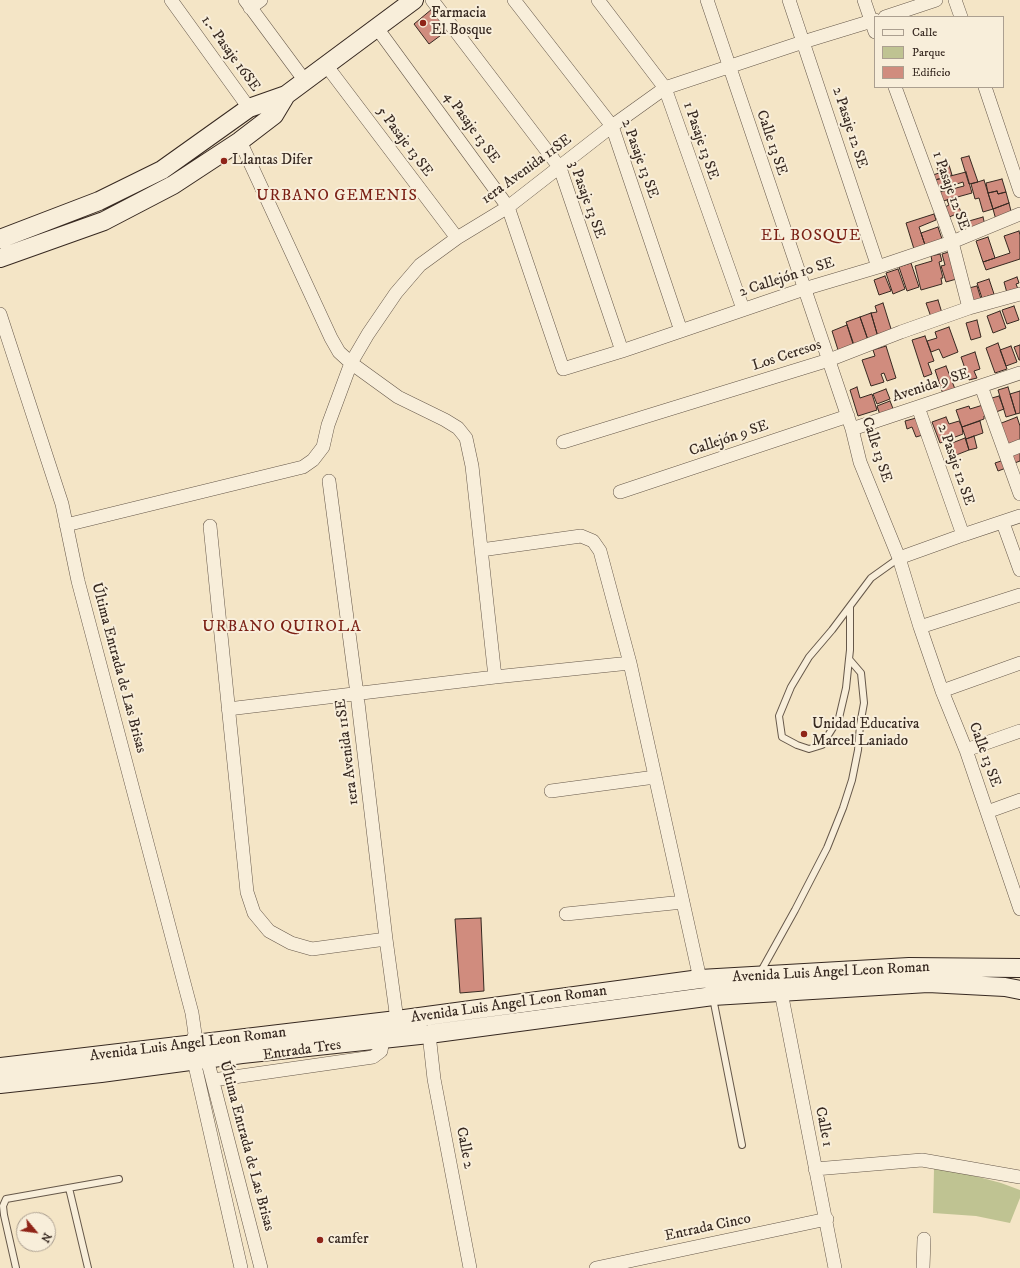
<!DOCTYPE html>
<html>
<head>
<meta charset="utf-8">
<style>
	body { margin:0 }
	#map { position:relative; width:1020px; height:1268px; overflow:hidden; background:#f4e5c6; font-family:"IM FELL DW Pica",serif }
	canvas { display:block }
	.legend { position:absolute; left:874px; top:16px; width:130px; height:72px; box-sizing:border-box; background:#f8eeda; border:1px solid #ab9f90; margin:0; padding:5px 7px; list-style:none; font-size:12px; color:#372921 }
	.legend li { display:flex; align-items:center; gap:8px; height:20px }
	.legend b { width:20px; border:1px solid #ab9f90 }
	.north { position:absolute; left:16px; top:1212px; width:40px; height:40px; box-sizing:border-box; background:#f8eeda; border:1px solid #ab9f90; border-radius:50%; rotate:119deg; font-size:11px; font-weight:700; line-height:16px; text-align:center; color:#372921 }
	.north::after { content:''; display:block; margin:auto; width:14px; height:18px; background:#8f2418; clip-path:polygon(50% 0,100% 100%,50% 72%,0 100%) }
</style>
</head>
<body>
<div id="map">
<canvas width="1020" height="1268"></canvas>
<ul class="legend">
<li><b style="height:5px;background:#f8eeda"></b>Calle</li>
<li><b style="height:11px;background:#bfc392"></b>Parque</li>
<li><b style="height:11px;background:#d08c7e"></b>Edificio</li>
</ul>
<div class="north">N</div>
</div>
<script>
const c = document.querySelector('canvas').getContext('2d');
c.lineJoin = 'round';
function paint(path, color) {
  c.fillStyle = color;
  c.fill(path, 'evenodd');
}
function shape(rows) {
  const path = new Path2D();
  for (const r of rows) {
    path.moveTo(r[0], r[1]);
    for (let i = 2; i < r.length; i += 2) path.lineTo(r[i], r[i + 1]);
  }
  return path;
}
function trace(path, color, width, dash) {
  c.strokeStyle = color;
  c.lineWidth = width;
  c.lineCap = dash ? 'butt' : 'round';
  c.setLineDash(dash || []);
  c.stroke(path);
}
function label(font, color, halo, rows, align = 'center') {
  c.font = font + ' "IM FELL DW Pica",serif';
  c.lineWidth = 4;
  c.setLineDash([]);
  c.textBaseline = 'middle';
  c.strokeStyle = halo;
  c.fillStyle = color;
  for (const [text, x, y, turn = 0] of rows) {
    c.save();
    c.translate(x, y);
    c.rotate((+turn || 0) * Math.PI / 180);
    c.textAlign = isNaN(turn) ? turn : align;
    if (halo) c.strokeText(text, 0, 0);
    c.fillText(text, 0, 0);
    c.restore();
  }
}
paint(shape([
	[934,1169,956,1171,1001,1183,1020,1190,1020,1198,1010,1223,976,1216,933,1213]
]), '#bfc392');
const building = shape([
	[432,9,448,30,429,44,414,24,432,9],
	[969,156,978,182,969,184,961,158,969,156],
	[949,165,952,175,935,180,933,175,939,173,937,168,949,165],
	[966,172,972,193,943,201,940,192,964,186,963,182,938,190,935,180,966,172],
	[1002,179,1006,192,998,194,997,191,988,193,986,183,1002,179],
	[984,180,993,209,983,212,979,198,975,199,971,184,984,180],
	[997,191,998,194,1006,192,1009,203,993,209,988,193,997,191],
	[955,197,961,212,947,218,943,208,949,205,947,200,955,197],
	[1009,203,1012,215,996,220,993,209,1009,203],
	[934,214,936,220,919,227,925,245,914,249,906,223,934,214],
	[983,217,985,225,971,229,969,221,983,217],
	[938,227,943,242,925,245,921,233,938,227],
	[1019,231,1020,235,1020,259,986,270,983,262,1010,253,1004,236,1019,231],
	[988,237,995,258,983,262,976,241,988,237],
	[952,251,960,278,946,282,941,266,945,265,942,254,952,251],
	[940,254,942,261,939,262,943,278,941,278,942,284,921,290,915,266,932,261,931,256,940,254],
	[911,263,919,287,907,291,899,267,911,263],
	[898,269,905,289,893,294,886,273,898,269],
	[885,276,891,291,879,295,874,280,885,276],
	[1017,277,1019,283,1016,284,1018,289,1007,293,1004,282,1017,277],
	[989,279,994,294,982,298,977,283,989,279],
	[977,286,981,299,970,303,965,289,977,286],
	[938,300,942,313,931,317,926,303,938,300],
	[883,303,892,332,878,337,871,313,877,312,875,306,883,303],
	[1014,306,1019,320,1007,324,1002,310,1014,306],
	[1000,311,1006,328,993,333,987,316,1000,311],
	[871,313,878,337,868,340,860,317,871,313],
	[860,317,868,340,854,345,846,322,860,317],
	[977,320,981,337,971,340,966,323,977,320],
	[847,325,854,347,839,353,832,331,847,325],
	[949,327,958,352,943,358,939,349,931,352,927,341,937,338,935,332,949,327],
	[925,336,934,361,928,363,932,374,924,377,912,340,925,336],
	[998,343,1007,369,995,373,986,348,998,343],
	[1020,345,1020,360,1019,360,1014,347,1020,345],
	[886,346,896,378,887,381,884,373,881,374,884,382,871,386,862,360,875,356,873,350,886,346],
	[1011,346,1017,362,1006,366,1000,350,1011,346],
	[975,352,980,369,974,371,977,378,969,380,961,357,975,352],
	[946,366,955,389,943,394,935,370,946,366],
	[857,387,860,398,872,394,877,410,858,416,850,390,857,387],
	[1008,387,1016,414,1006,417,998,390,1008,387],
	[886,389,890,399,877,404,873,394,886,389],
	[1020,391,1020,413,1016,414,1010,394,1020,391],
	[999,396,1004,409,996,412,992,398,999,396],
	[890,401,894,411,880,415,877,406,890,401],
	[983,405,986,415,984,416,984,419,962,427,956,410,969,406,970,409,983,405],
	[920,417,926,434,916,437,912,427,907,429,905,421,920,417],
	[946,417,949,424,959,421,962,427,963,434,940,443,932,422,946,417],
	[1017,417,1020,426,1020,441,1007,446,999,424,1017,417],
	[980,421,983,433,966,439,962,427,980,421],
	[974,436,977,448,969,450,966,439,974,436],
	[965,438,969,450,951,457,947,445,965,438],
	[1020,451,1020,461,1012,464,1009,454,1020,451],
	[1004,460,1006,468,998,471,995,463,1004,460],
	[481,918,484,991,460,993,455,919,481,918]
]);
paint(building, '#d08c7e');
trace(building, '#372921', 1);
const service = shape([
	[849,659,846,688,839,718,822,745,809,749,797,745,782,737,779,716,791,687,809,657,832,630,871,578,899,558],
	[760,973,795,910,827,848,843,808,852,780,858,750,860,725,864,703,861,673,849,659,850,650,850,607],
	[713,998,742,1145],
	[69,1188,88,1268],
	[16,1268,4,1215,3,1206,6,1199,119,1179]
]);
const minor = shape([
	[171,0,249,108],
	[245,0,305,81],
	[432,0,560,168,622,351],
	[514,0,612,126,681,331],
	[598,0,665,88,743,309],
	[707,0,852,429,860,462,899,558,920,627,942,691,966,750,1020,909],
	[789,0,878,267],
	[864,0,875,32],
	[955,0,961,17],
	[250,8,261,0],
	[885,17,936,0],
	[377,28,508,207,563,369,622,351,804,289,878,267,952,242,1020,214],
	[326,65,457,238],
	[895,87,952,242,969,308],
	[985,87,1020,191],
	[240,141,331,338,339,352,351,363,398,397,445,420,458,428,466,438,472,466,495,677],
	[0,314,62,504,78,581,192,1013,195,1034,191,1045,194,1061,241,1268],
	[981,386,1020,494],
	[918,407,963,535],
	[852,429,1020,373],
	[563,442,829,360,901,332,969,308,1020,294],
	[1005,452,1020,446],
	[329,481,357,694,386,939,397,1020],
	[620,492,848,416],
	[1003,523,1020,570],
	[66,525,303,467,313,460,323,447,328,425,351,363,368,334,396,293,420,265,457,238,508,207,612,126,665,88,803,42,875,20],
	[210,526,247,892,254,913,269,931,291,943,312,949,386,939],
	[481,550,581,536,593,541,600,551,630,663,700,979],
	[899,558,963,535,1020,516],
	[920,627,1020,595],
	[942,691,1020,663],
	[228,709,495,677,630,663],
	[966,750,1020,731],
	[551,791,655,777],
	[987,812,1020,800],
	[566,914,683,902],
	[781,992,835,1268],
	[429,1034,434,1079,470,1268],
	[205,1051,261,1268],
	[213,1080,373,1057,381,1051,383,1038],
	[815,1169,922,1160,1020,1177],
	[596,1268,827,1219],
	[923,1268,924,1239]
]);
const secondary = shape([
	[0,239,99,201,162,170,249,108,286,95,414,0],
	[0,258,104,221,173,185,240,141,274,115,286,95],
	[0,1067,397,1020,700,979,909,967,1020,968],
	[0,1084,101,1073,242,1054,429,1034,713,996,928,983,1005,987,1020,990]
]);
trace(service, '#66584a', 8);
trace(minor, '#66584a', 14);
trace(secondary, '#372921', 20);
trace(service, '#f8eeda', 6);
trace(minor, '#f8eeda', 13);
trace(secondary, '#f8eeda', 18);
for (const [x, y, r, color] of [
	[423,23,4,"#8f2418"],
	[224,161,4,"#8f2418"],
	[804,734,4,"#8f2418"],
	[320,1240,4,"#8f2418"]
]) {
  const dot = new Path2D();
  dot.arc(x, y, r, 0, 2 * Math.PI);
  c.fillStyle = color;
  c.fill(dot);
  trace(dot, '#f8eeda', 1.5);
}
label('15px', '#372921', '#f8eeda', [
	["Farmacia",431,14],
	["El Bosque",431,31],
	["Llantas Difer",232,161],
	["Unidad Educativa",812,725],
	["Marcel Laniado",812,742],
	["camfer",328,1240]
], 'left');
label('15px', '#372921', '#f8eeda', [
	["1.- Pasaje 16SE",230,54,54],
	["4 Pasaje 13 SE",471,128,54],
	["2 Pasaje 12 SE",849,128,72],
	["1 Pasaje 13 SE",700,141,71],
	["5 Pasaje 13 SE",404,142,53],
	["Calle 13 SE",771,143,71],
	["2 Pasaje 13 SE",639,159,70],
	["1era Avenida 11SE",527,170,-36],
	["1 Pasaje 12 SE",950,191,70],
	["3 Pasaje 13 SE",586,200,70],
	["2 Callejón 10 SE",787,278,-18],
	["Los Ceresos",787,356,-18],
	["Avenida 9 SE",931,386,-18],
	["Callejón 9 SE",729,439,-19],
	["Calle 13 SE",876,450,72],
	["2 Pasaje 12 SE",955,465,71],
	["Última Entrada de Las Brisas",118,668,75],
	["1era Avenida 11SE",348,752,-97],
	["Calle 13 SE",984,755,70],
	["Avenida Luis Angel Leon Roman",831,973,-3],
	["Avenida Luis Angel Leon Roman",509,1005,-8],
	["Avenida Luis Angel Leon Roman",188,1045,-7],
	["Entrada Tres",302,1051,-8],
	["Calle 1",823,1127,79],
	["Última Entrada de Las Brisas",246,1146,75],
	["Calle 2",464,1148,79],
	["Entrada Cinco",708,1228,-12]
]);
c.letterSpacing = '1px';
label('16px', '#7a1f14', '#f8eeda', [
	["URBANO GEMENIS",337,197],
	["EL BOSQUE",811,237],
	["URBANO QUIROLA",282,628]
]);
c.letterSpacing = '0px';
</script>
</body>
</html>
